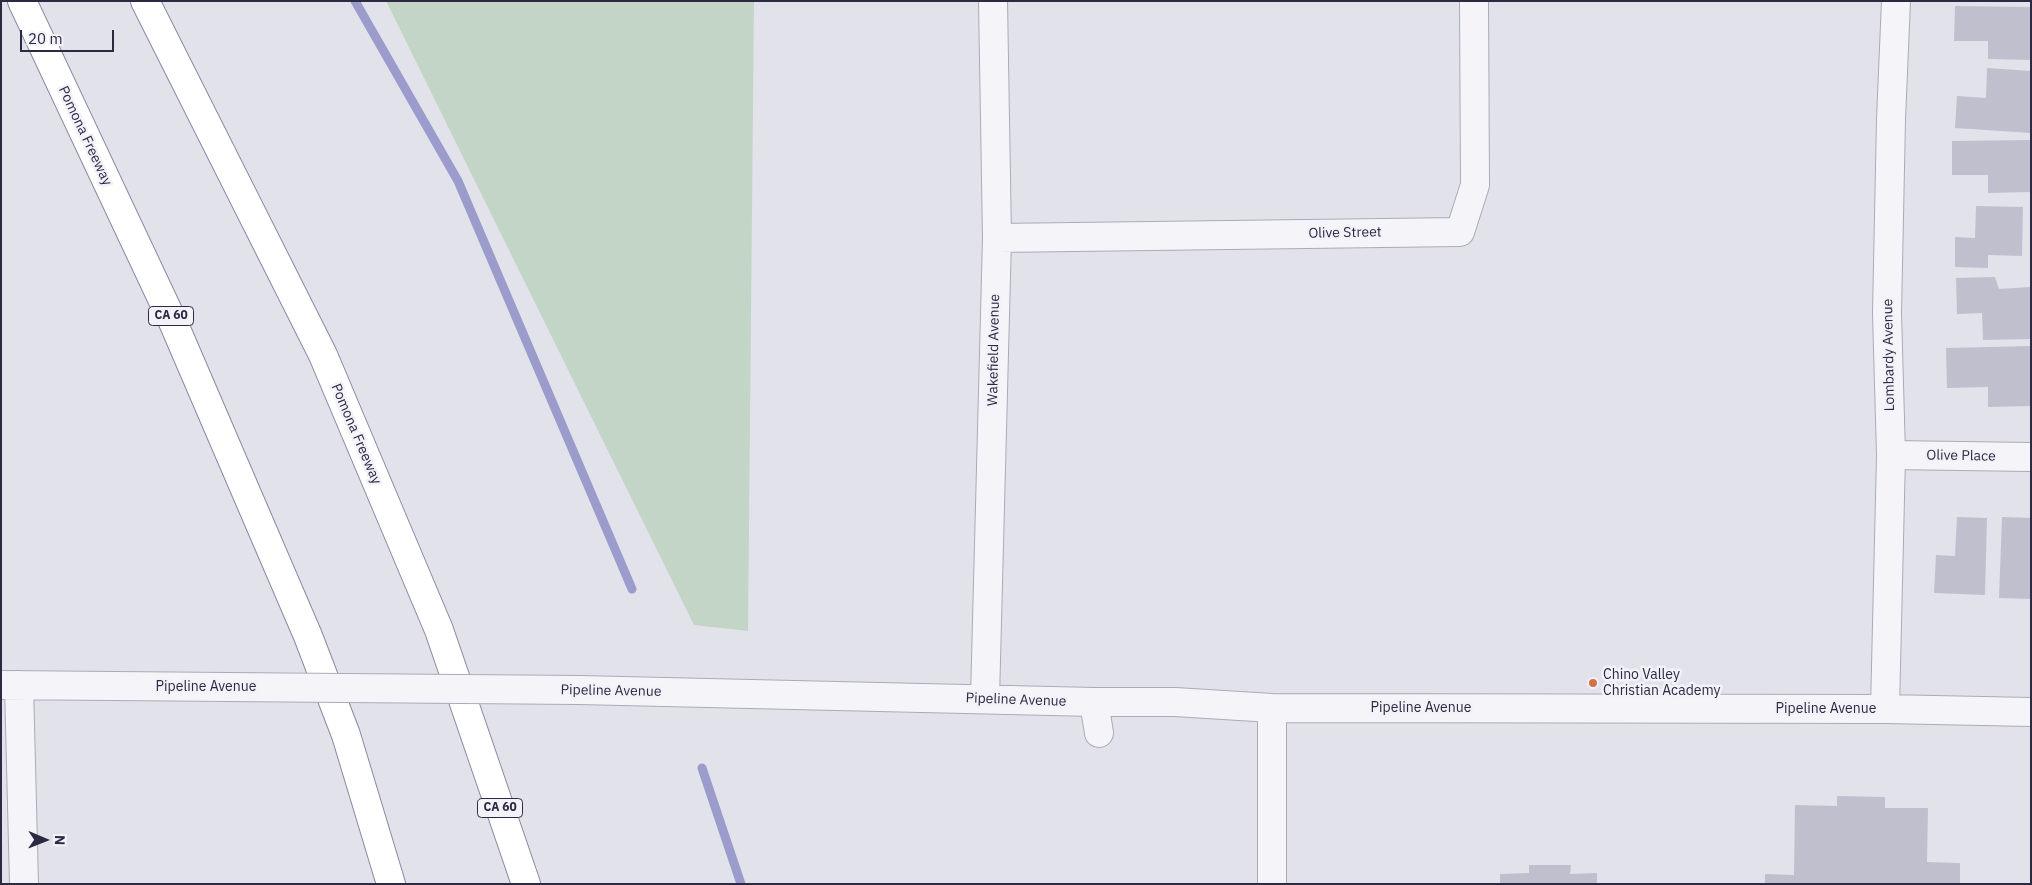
<!DOCTYPE html>
<html>
<head>
<meta charset="utf-8">
<style>
	body { margin:0 }
	#map { position:relative; width:2032px; height:885px; overflow:hidden; background:#e2e2eb; font-family:"IBM Plex Sans",sans-serif }
	canvas { display:block }
	.frame { position:absolute; inset:0; border:2px solid #2c2943; pointer-events:none }
	.north { position:absolute; left:20px; top:815px; width:50px; height:50px; -webkit-text-stroke:4px #f2f2f8; paint-order:stroke; rotate:91deg; font-size:14px; font-weight:700; line-height:20px; text-align:center; color:#2c2943 }
	.north::after { content:''; display:block; margin:auto; width:18px; height:22px; background:#2c2943; clip-path:polygon(50% 0,100% 100%,50% 72%,0 100%) }
	.scale { position:absolute; left:20px; top:30px; width:94px; height:22px; box-sizing:border-box; border:2px solid #2c2943; border-top:0; padding-left:6px; font-size:15px; line-height:18px; white-space:nowrap; color:#2c2943; -webkit-text-stroke:4px #f2f2f8; paint-order:stroke }
</style>
</head>
<body>
<div id="map">
<canvas width="2032" height="885"></canvas>
<div class="frame"></div>
<div class="north">N</div>
<div class="scale">20 m</div>
</div>
<script>
const c = document.querySelector('canvas').getContext('2d');
c.lineJoin = 'round';
function paint(path, color) {
  c.fillStyle = color;
  c.fill(path, 'evenodd');
}
function shape(rows) {
  const path = new Path2D();
  for (const r of rows) {
    path.moveTo(r[0], r[1]);
    for (let i = 2; i < r.length; i += 2) path.lineTo(r[i], r[i + 1]);
  }
  return path;
}
function trace(path, color, width, dash) {
  c.strokeStyle = color;
  c.lineWidth = width;
  c.lineCap = dash ? 'butt' : 'round';
  c.setLineDash(dash || []);
  c.stroke(path);
}
function label(font, color, halo, rows, align = 'center') {
  c.font = font + ' "IBM Plex Sans",sans-serif';
  c.lineWidth = 5;
  c.setLineDash([]);
  c.textBaseline = 'middle';
  c.strokeStyle = halo;
  c.fillStyle = color;
  for (const [text, x, y, turn = 0] of rows) {
    c.save();
    c.translate(x, y);
    c.rotate((+turn || 0) * Math.PI / 180);
    c.textAlign = isNaN(turn) ? turn : align;
    if (halo) c.strokeText(text, 0, 0);
    c.fillText(text, 0, 0);
    c.restore();
  }
}
paint(shape([
	[386,1,754,1,748,631,694,625]
]), '#c3d5c7');
trace(shape([
	[355,1,458,181,632,589],
	[702,768,741,884]
]), '#9c9ccc', 9);
paint(shape([
	[1955,6,2031,7,2031,60,1988,59,1988,41,1954,41],
	[1987,68,2031,71,2031,133,1955,128,1957,96,1986,98],
	[2030,140,2031,192,1988,193,1988,175,1952,175,1952,141],
	[1976,206,2023,207,2022,256,1988,255,1988,268,1955,267,1955,237,1975,238],
	[1995,277,1999,289,2030,287,2031,339,1983,340,1982,313,1957,314,1956,278],
	[2031,346,2031,406,1988,407,1988,387,1947,388,1946,348],
	[1957,517,1987,518,1985,595,1934,593,1936,555,1955,556],
	[2002,517,2031,518,2031,599,1999,598],
	[1837,796,1885,797,1885,808,1928,808,1927,862,1960,863,1960,884,1765,884,1765,874,1794,875,1795,805,1837,806],
	[1529,865,1571,865,1570,874,1597,873,1597,884,1500,884,1500,874,1529,873]
]), '#c0bfce');
const minor = shape([
	[997,238,1460,232,1475,185,1474,1],
	[1891,455,2031,457],
	[1,685,228,687],
	[19,685,24,884],
	[579,690,1094,702,1175,702,1272,708,1885,709,2031,712],
	[985,698,997,238,993,1],
	[1094,702,1099,733],
	[1272,708,1272,884],
	[1885,709,1891,455,1887,313,1891,119,1896,1]
]);
const highway = shape([
	[22,1,173,322,308,636,346,735,391,884],
	[145,1,323,355,439,630,526,884]
]);
trace(minor, '#abaab9', 30);
trace(highway, '#8b89a2', 30);
trace(minor, '#f5f5f9', 28);
trace(highway, '#fff', 28);
const minorBridge = shape([
	[228,687,579,690]
]);
trace(minorBridge, '#abaab9', 30, []);
trace(minorBridge, '#f5f5f9', 28);
for (const [x, y, r, color] of [
	[1593,683,5,"#d37244"]
]) {
  const dot = new Path2D();
  dot.arc(x, y, r, 0, 2 * Math.PI);
  c.fillStyle = color;
  c.fill(dot);
  trace(dot, '#f2f2f8', 2);
}
for (const [x, y, w] of [
	[171,316,45],
	[500,808,45]
]) {
  const box = new Path2D();
  box.roundRect(x - w / 2, y - 9.5, w, 19, 4);
  c.fillStyle = '#f2f2f8';
  c.fill(box);
  trace(box, '#2c2943', 1);
}
label('bold 12px', '#2c2943', null, [
	["CA 60",171,316],
	["CA 60",500,808]
]);
label('14px', '#2c2943', '#f2f2f8', [
	["Pomona Freeway",85,136,65],
	["Olive Street",1345,233,-1],
	["Wakefield Avenue",994,350,-89],
	["Lombardy Avenue",1889,355,-91],
	["Pomona Freeway",356,434,67],
	["Olive Place",1961,456,1],
	["Pipeline Avenue",206,687],
	["Pipeline Avenue",611,691,1],
	["Pipeline Avenue",1016,700,2],
	["Pipeline Avenue",1421,708],
	["Pipeline Avenue",1826,709]
]);
label('14px', '#2c2943', '#f2f2f8', [
	["Chino Valley",1603,675],
	["Christian Academy",1603,691]
], 'left');
</script>
</body>
</html>
